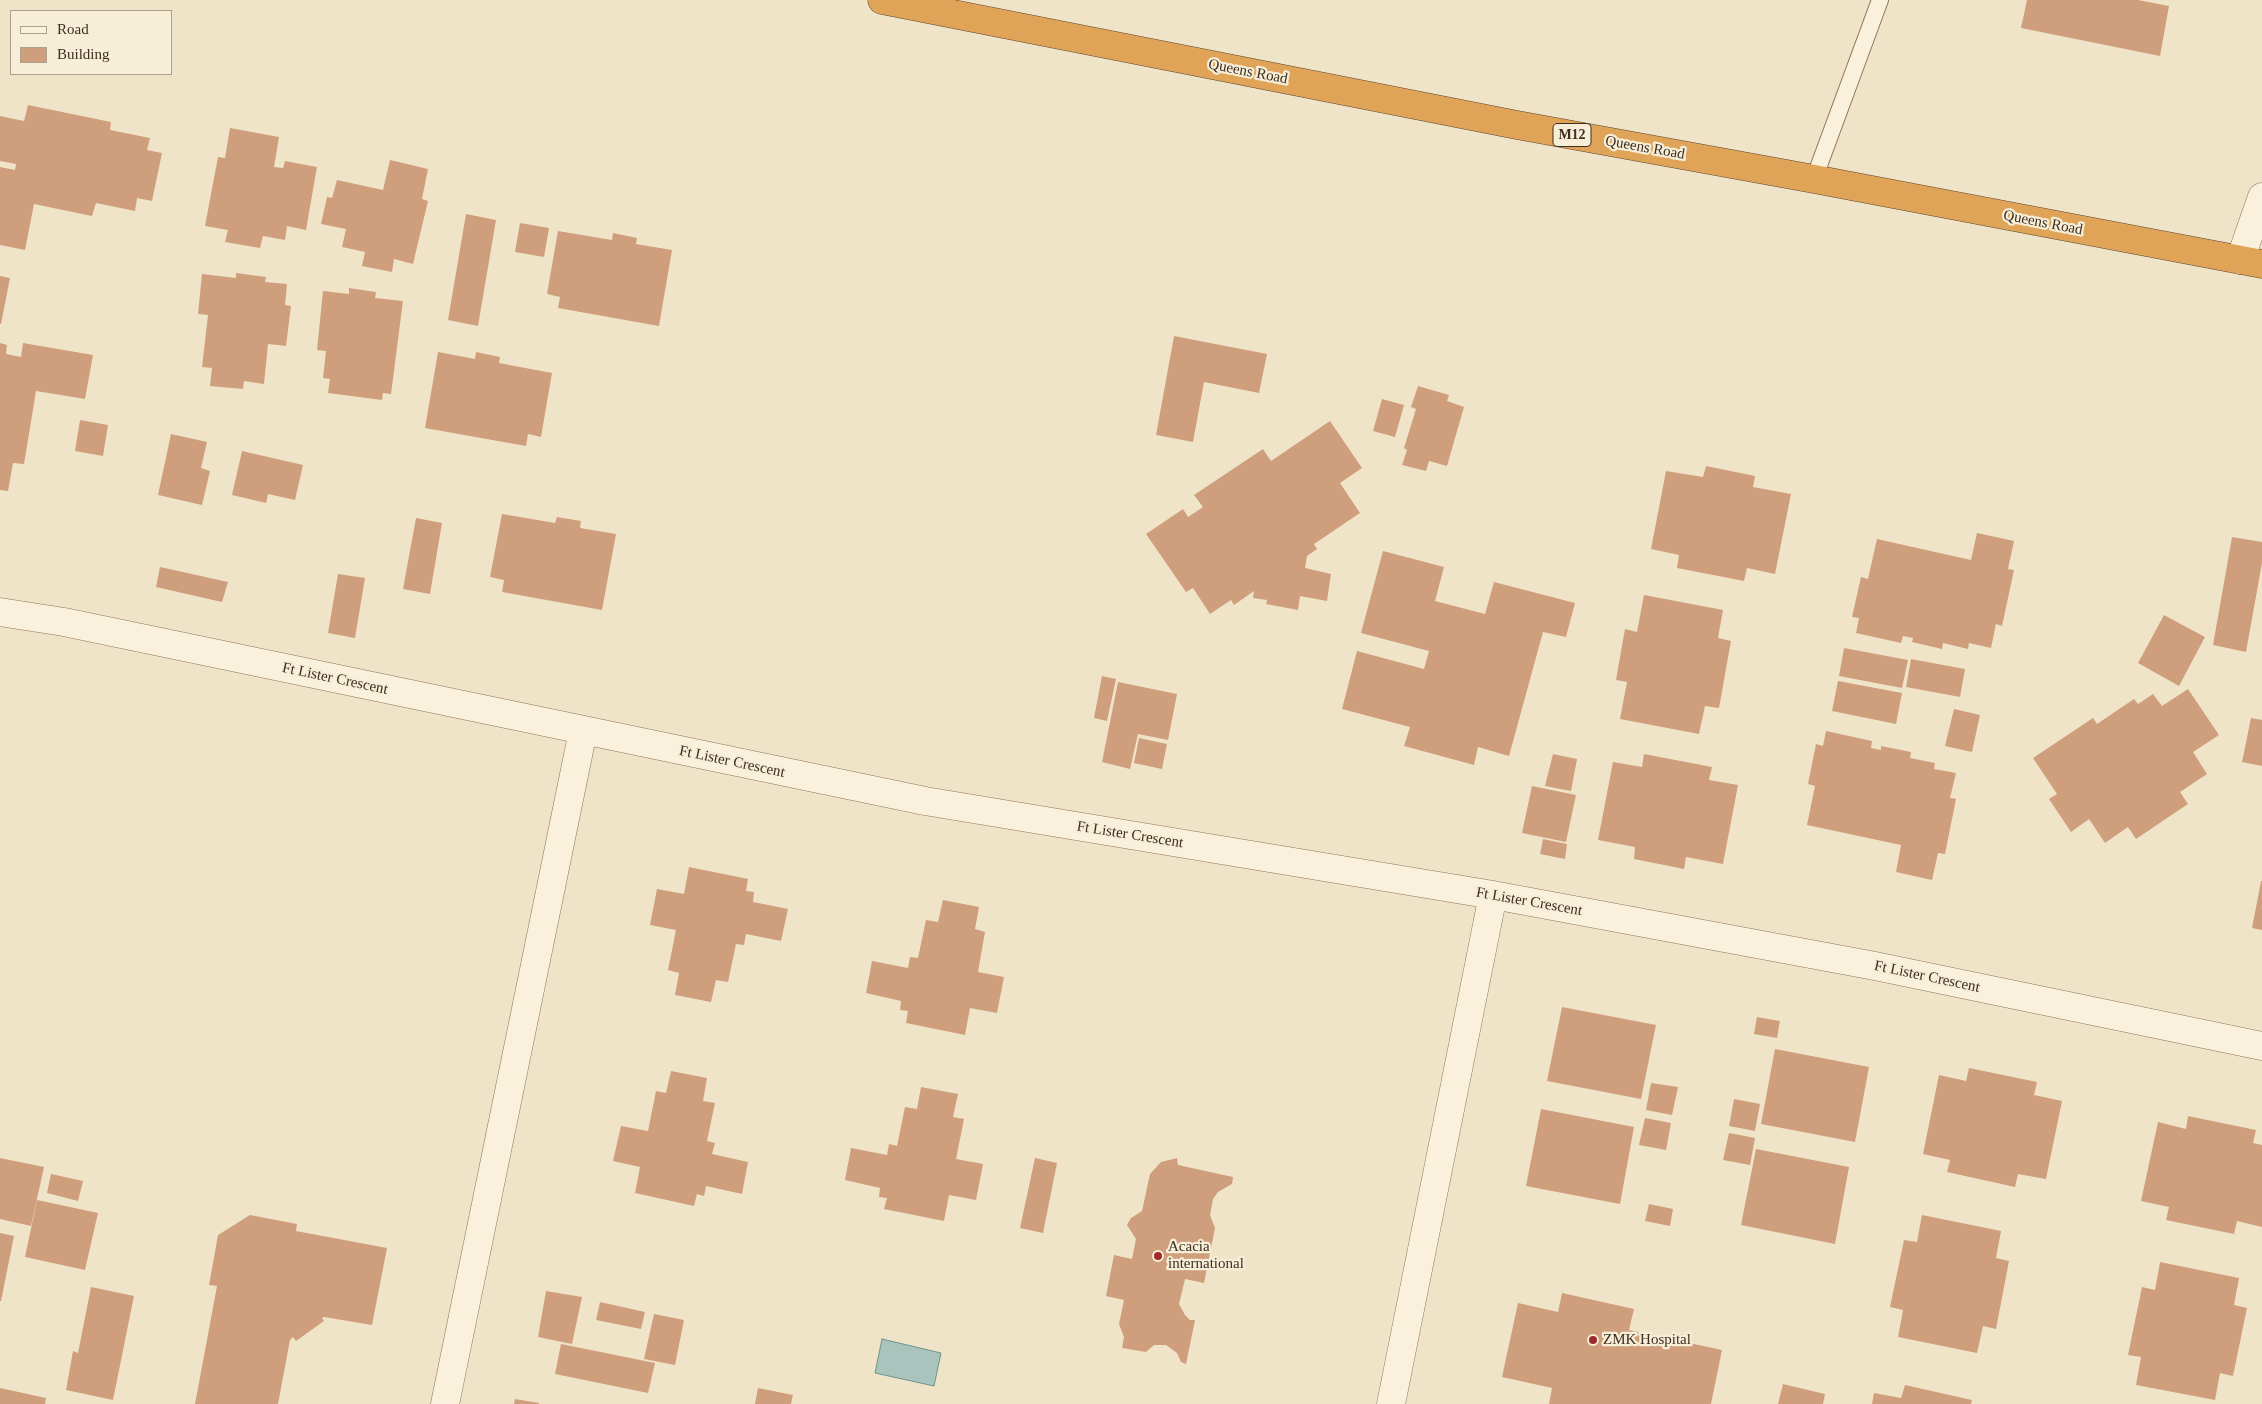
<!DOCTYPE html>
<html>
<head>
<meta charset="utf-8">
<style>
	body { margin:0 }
	#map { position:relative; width:2262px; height:1404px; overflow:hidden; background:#f0e4c8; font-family:Georgia,serif }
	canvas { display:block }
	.legend { position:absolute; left:10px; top:10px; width:162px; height:65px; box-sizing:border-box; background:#f7eed8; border:1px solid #ada18e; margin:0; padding:6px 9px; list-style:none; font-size:15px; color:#3d2e20 }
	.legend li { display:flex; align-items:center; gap:10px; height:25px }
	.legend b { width:25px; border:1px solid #ada18e }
</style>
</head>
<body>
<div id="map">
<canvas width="2262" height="1404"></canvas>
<ul class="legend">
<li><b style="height:6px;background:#faf1dc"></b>Road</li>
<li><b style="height:14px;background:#cf9f7d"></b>Building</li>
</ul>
</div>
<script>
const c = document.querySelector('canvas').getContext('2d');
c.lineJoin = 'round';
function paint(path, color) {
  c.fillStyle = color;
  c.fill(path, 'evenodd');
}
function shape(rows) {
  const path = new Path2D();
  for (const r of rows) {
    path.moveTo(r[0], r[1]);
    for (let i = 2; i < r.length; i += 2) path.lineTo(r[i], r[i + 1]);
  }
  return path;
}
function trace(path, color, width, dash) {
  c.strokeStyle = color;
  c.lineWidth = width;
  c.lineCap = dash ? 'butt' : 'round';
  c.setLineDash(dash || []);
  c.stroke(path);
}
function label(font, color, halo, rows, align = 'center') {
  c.font = font + ' Georgia,serif';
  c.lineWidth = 4.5;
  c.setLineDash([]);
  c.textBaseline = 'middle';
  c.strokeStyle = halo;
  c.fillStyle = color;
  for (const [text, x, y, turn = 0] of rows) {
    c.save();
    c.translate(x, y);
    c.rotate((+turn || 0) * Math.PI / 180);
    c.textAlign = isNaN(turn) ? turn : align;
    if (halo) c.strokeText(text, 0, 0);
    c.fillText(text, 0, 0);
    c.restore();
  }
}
const water = shape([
	[882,1339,941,1353,934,1386,875,1373,882,1339]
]);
paint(water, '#a9c4bc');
trace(water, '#6f938a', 1);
paint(shape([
	[2027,0,2138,0,2169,6,2160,56,2021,28],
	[28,105,111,122,110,130,150,138,147,150,162,153,152,201,137,198,135,211,96,203,92,216,34,204,25,250,0,245,0,167,15,170,16,164,0,161,0,116,24,121],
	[230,128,279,137,274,167,283,168,285,161,317,167,306,230,287,226,285,240,263,236,260,248,225,242,228,230,205,226,218,157,225,158],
	[390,160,428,169,422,199,428,201,413,264,394,259,392,272,362,266,365,252,342,247,346,229,321,224,327,197,332,198,337,180,383,190],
	[466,214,496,220,478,326,448,320],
	[520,223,549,228,544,257,515,252],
	[558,231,612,240,613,233,637,238,636,244,672,250,659,326,558,308,560,297,547,294],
	[236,273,266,277,265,282,287,284,285,305,291,306,286,346,268,344,264,384,244,381,243,389,210,386,212,368,202,367,208,315,198,314,202,274,236,278],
	[0,276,10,278,1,324,0,324],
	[349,288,376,292,375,298,403,301,391,394,383,393,382,400,328,393,330,379,323,378,326,351,317,350,323,291,349,294],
	[1174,336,1267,354,1259,393,1204,382,1193,442,1156,435],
	[0,343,7,345,6,354,21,357,23,343,93,355,85,399,36,391,24,464,13,463,8,491,0,490],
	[438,352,475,359,476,352,500,357,499,363,552,373,541,437,528,434,526,446,425,428],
	[1418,386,1449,395,1447,401,1464,407,1447,466,1429,461,1426,471,1402,465,1407,450,1404,448,1416,409,1411,407],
	[1382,399,1404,405,1395,437,1373,431],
	[80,420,108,425,103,456,75,451],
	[1330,421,1362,468,1340,483,1360,513,1314,544,1317,549,1307,556,1305,568,1331,574,1327,601,1300,596,1298,610,1266,604,1267,600,1253,598,1254,591,1234,605,1231,600,1210,614,1193,588,1186,592,1146,534,1183,509,1188,517,1203,507,1194,495,1263,449,1271,461],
	[171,434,207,442,201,468,210,471,202,505,158,495],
	[242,451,303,465,295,500,268,494,266,503,232,495],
	[1706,466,1755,476,1753,487,1791,494,1775,574,1747,568,1744,581,1677,568,1679,555,1651,549,1666,471,1703,477],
	[502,514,555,523,557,517,581,521,580,528,616,534,602,610,502,592,504,580,490,577],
	[416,518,442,523,430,594,403,589],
	[1977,533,2014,541,2008,569,2014,570,2002,626,1996,624,1991,648,1969,643,1968,649,1943,643,1942,649,1912,642,1913,638,1903,636,1901,643,1856,633,1859,618,1852,617,1861,577,1868,579,1877,539,1971,560],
	[2232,537,2262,542,2262,563,2246,652,2213,645],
	[1383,551,1444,567,1435,601,1485,614,1494,582,1575,603,1566,637,1543,632,1509,756,1478,747,1474,765,1404,746,1410,727,1342,709,1357,651,1424,669,1429,651,1361,633],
	[160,567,228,582,222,602,156,587],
	[338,574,365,578,355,638,328,633],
	[1644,595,1723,610,1718,638,1731,641,1719,708,1705,706,1699,734,1620,719,1627,682,1616,680,1625,629,1637,632],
	[2164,615,2205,637,2179,686,2138,663],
	[1844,648,1908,660,1902,688,1839,676],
	[1911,659,1965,669,1960,697,1906,687],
	[1102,676,1116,679,1107,721,1094,718],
	[1838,681,1902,693,1896,724,1832,711],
	[1118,682,1177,694,1168,740,1138,734,1130,769,1102,762],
	[2188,689,2219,735,2193,752,2207,774,2180,792,2188,804,2136,839,2128,827,2105,843,2089,819,2071,832,2049,799,2057,794,2033,758,2093,718,2097,724,2134,699,2138,704,2153,694,2162,706],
	[1954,709,1980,715,1972,752,1945,746],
	[2251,718,2262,720,2262,766,2242,762],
	[1826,731,1872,741,1871,748,1881,750,1881,746,1911,752,1910,758,1935,763,1934,769,1956,773,1950,798,1956,799,1945,854,1938,853,1932,880,1896,872,1901,845,1807,825,1815,786,1808,784,1816,744,1823,746],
	[1139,738,1167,744,1162,769,1134,763],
	[1553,754,1577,759,1571,791,1545,786],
	[1644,754,1712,767,1709,780,1738,785,1723,864,1686,857,1684,869,1634,859,1635,847,1598,840,1613,762,1642,767],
	[1532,786,1576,795,1566,842,1522,833],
	[1543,839,1567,844,1565,859,1540,854],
	[689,867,748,879,746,891,754,892,753,902,788,909,781,941,746,934,744,945,736,944,728,982,716,980,711,1002,675,995,679,973,668,970,676,930,650,925,657,889,684,894],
	[2261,881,2262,881,2262,930,2252,928],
	[943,900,979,907,975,929,985,932,978,972,1004,977,997,1013,970,1008,965,1035,906,1023,908,1011,900,1010,901,1001,866,993,872,961,908,968,910,957,918,958,926,920,938,922],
	[1562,1007,1656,1025,1641,1099,1547,1081],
	[1757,1017,1780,1021,1777,1038,1754,1034],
	[1775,1049,1869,1067,1855,1142,1761,1124],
	[1969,1068,2037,1082,2034,1095,2062,1101,2046,1179,2018,1174,2015,1187,1947,1172,1950,1160,1923,1154,1939,1075,1966,1081],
	[671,1071,707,1078,703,1101,715,1103,707,1141,715,1143,712,1154,748,1162,742,1194,706,1186,704,1196,697,1194,694,1206,635,1193,640,1167,613,1161,621,1126,648,1131,656,1091,666,1093],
	[1651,1083,1678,1087,1672,1115,1646,1110],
	[921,1087,958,1094,953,1117,964,1119,956,1159,983,1164,976,1200,949,1195,944,1221,884,1209,887,1198,879,1197,880,1188,845,1180,851,1148,887,1155,889,1144,897,1146,905,1107,917,1109],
	[1734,1099,1760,1104,1755,1131,1729,1126],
	[1541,1109,1634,1127,1620,1204,1526,1186],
	[2188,1116,2256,1130,2253,1143,2262,1145,2262,1227,2237,1221,2234,1234,2166,1220,2169,1207,2141,1201,2158,1122,2186,1129],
	[1645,1118,1671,1123,1666,1150,1639,1145],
	[1729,1133,1755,1138,1750,1165,1723,1160],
	[1756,1149,1849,1167,1835,1244,1741,1225],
	[0,1158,44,1167,31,1226,0,1219],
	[1035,1158,1057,1163,1043,1233,1020,1228],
	[1177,1158,1178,1165,1233,1177,1232,1184,1218,1192,1213,1199,1210,1215,1215,1228,1204,1283,1185,1279,1179,1304,1185,1315,1190,1320,1195,1320,1186,1364,1181,1362,1177,1353,1166,1345,1154,1345,1146,1352,1122,1348,1124,1337,1119,1324,1124,1300,1106,1296,1114,1255,1132,1259,1136,1239,1127,1225,1131,1218,1142,1211,1150,1174,1161,1162],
	[51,1174,83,1181,78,1201,47,1193],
	[37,1200,98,1213,85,1270,25,1257],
	[1649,1204,1673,1209,1670,1226,1645,1221],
	[250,1215,297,1224,296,1231,387,1248,372,1325,324,1317,322,1318,324,1321,296,1341,293,1337,290,1340,278,1404,195,1404,217,1286,209,1285,218,1235],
	[1922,1215,2001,1231,1996,1258,2009,1261,1996,1329,1983,1326,1977,1353,1898,1337,1903,1310,1890,1307,1904,1240,1917,1242],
	[0,1233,14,1236,1,1301,0,1301],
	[2160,1262,2239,1278,2234,1305,2247,1308,2233,1376,2220,1373,2215,1400,2136,1385,2141,1357,2128,1355,2142,1287,2155,1290],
	[91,1287,134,1296,113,1400,66,1390,73,1351,78,1353],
	[546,1291,582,1297,572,1344,538,1337],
	[1562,1293,1634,1309,1629,1330,1722,1350,1711,1404,1549,1404,1552,1388,1502,1377,1518,1303,1558,1312],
	[600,1302,645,1312,641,1329,596,1320],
	[654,1314,684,1320,675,1365,644,1359],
	[561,1344,655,1363,648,1393,555,1374],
	[1783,1384,1825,1394,1823,1404,1778,1404],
	[1905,1385,1972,1400,1971,1404,1872,1404,1874,1393,1901,1398],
	[0,1388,46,1398,45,1404,0,1404],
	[758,1388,793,1395,791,1404,755,1404],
	[515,1399,539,1403,539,1404,514,1404]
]), '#cf9f7d');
const lane = shape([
	[1814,179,1880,0]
]);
const street = shape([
	[2240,260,2262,197],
	[0,612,64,622,925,801,1493,895,1875,966,2262,1046],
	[445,1404,583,731],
	[1391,1404,1493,895]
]);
const highway = shape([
	[882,0,1517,125,1814,179,2262,264]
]);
trace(lane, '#8d765c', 18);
trace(street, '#8d765c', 29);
trace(highway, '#5b4430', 29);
trace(lane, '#faf1dc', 16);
trace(street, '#faf1dc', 28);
trace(highway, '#e0a458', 28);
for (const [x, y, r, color] of [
	[1158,1256,5,"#9e2a2b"],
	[1593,1340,5,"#9e2a2b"]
]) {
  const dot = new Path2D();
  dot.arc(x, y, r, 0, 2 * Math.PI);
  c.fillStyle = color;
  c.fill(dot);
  trace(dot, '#f7eed8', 2);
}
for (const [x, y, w] of [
	[1572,135,38]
]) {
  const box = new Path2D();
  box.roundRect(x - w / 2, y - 11.5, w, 23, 4);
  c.fillStyle = '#f7eed8';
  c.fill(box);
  trace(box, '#3d2e20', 1);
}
label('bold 14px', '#3d2e20', null, [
	["M12",1572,135]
]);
label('15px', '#3d2e20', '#f7eed8', [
	["Queens Road",1248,72,11],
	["Queens Road",1645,148,10],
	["Queens Road",2043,223,11],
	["Ft Lister Crescent",335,679,12],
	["Ft Lister Crescent",732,762,12],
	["Ft Lister Crescent",1130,835,9],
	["Ft Lister Crescent",1529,902,10],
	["Ft Lister Crescent",1927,977,12]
]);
label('15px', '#3d2e20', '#f7eed8', [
	["Acacia",1168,1247],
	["international",1168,1264],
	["ZMK Hospital",1603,1340]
], 'left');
</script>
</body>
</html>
